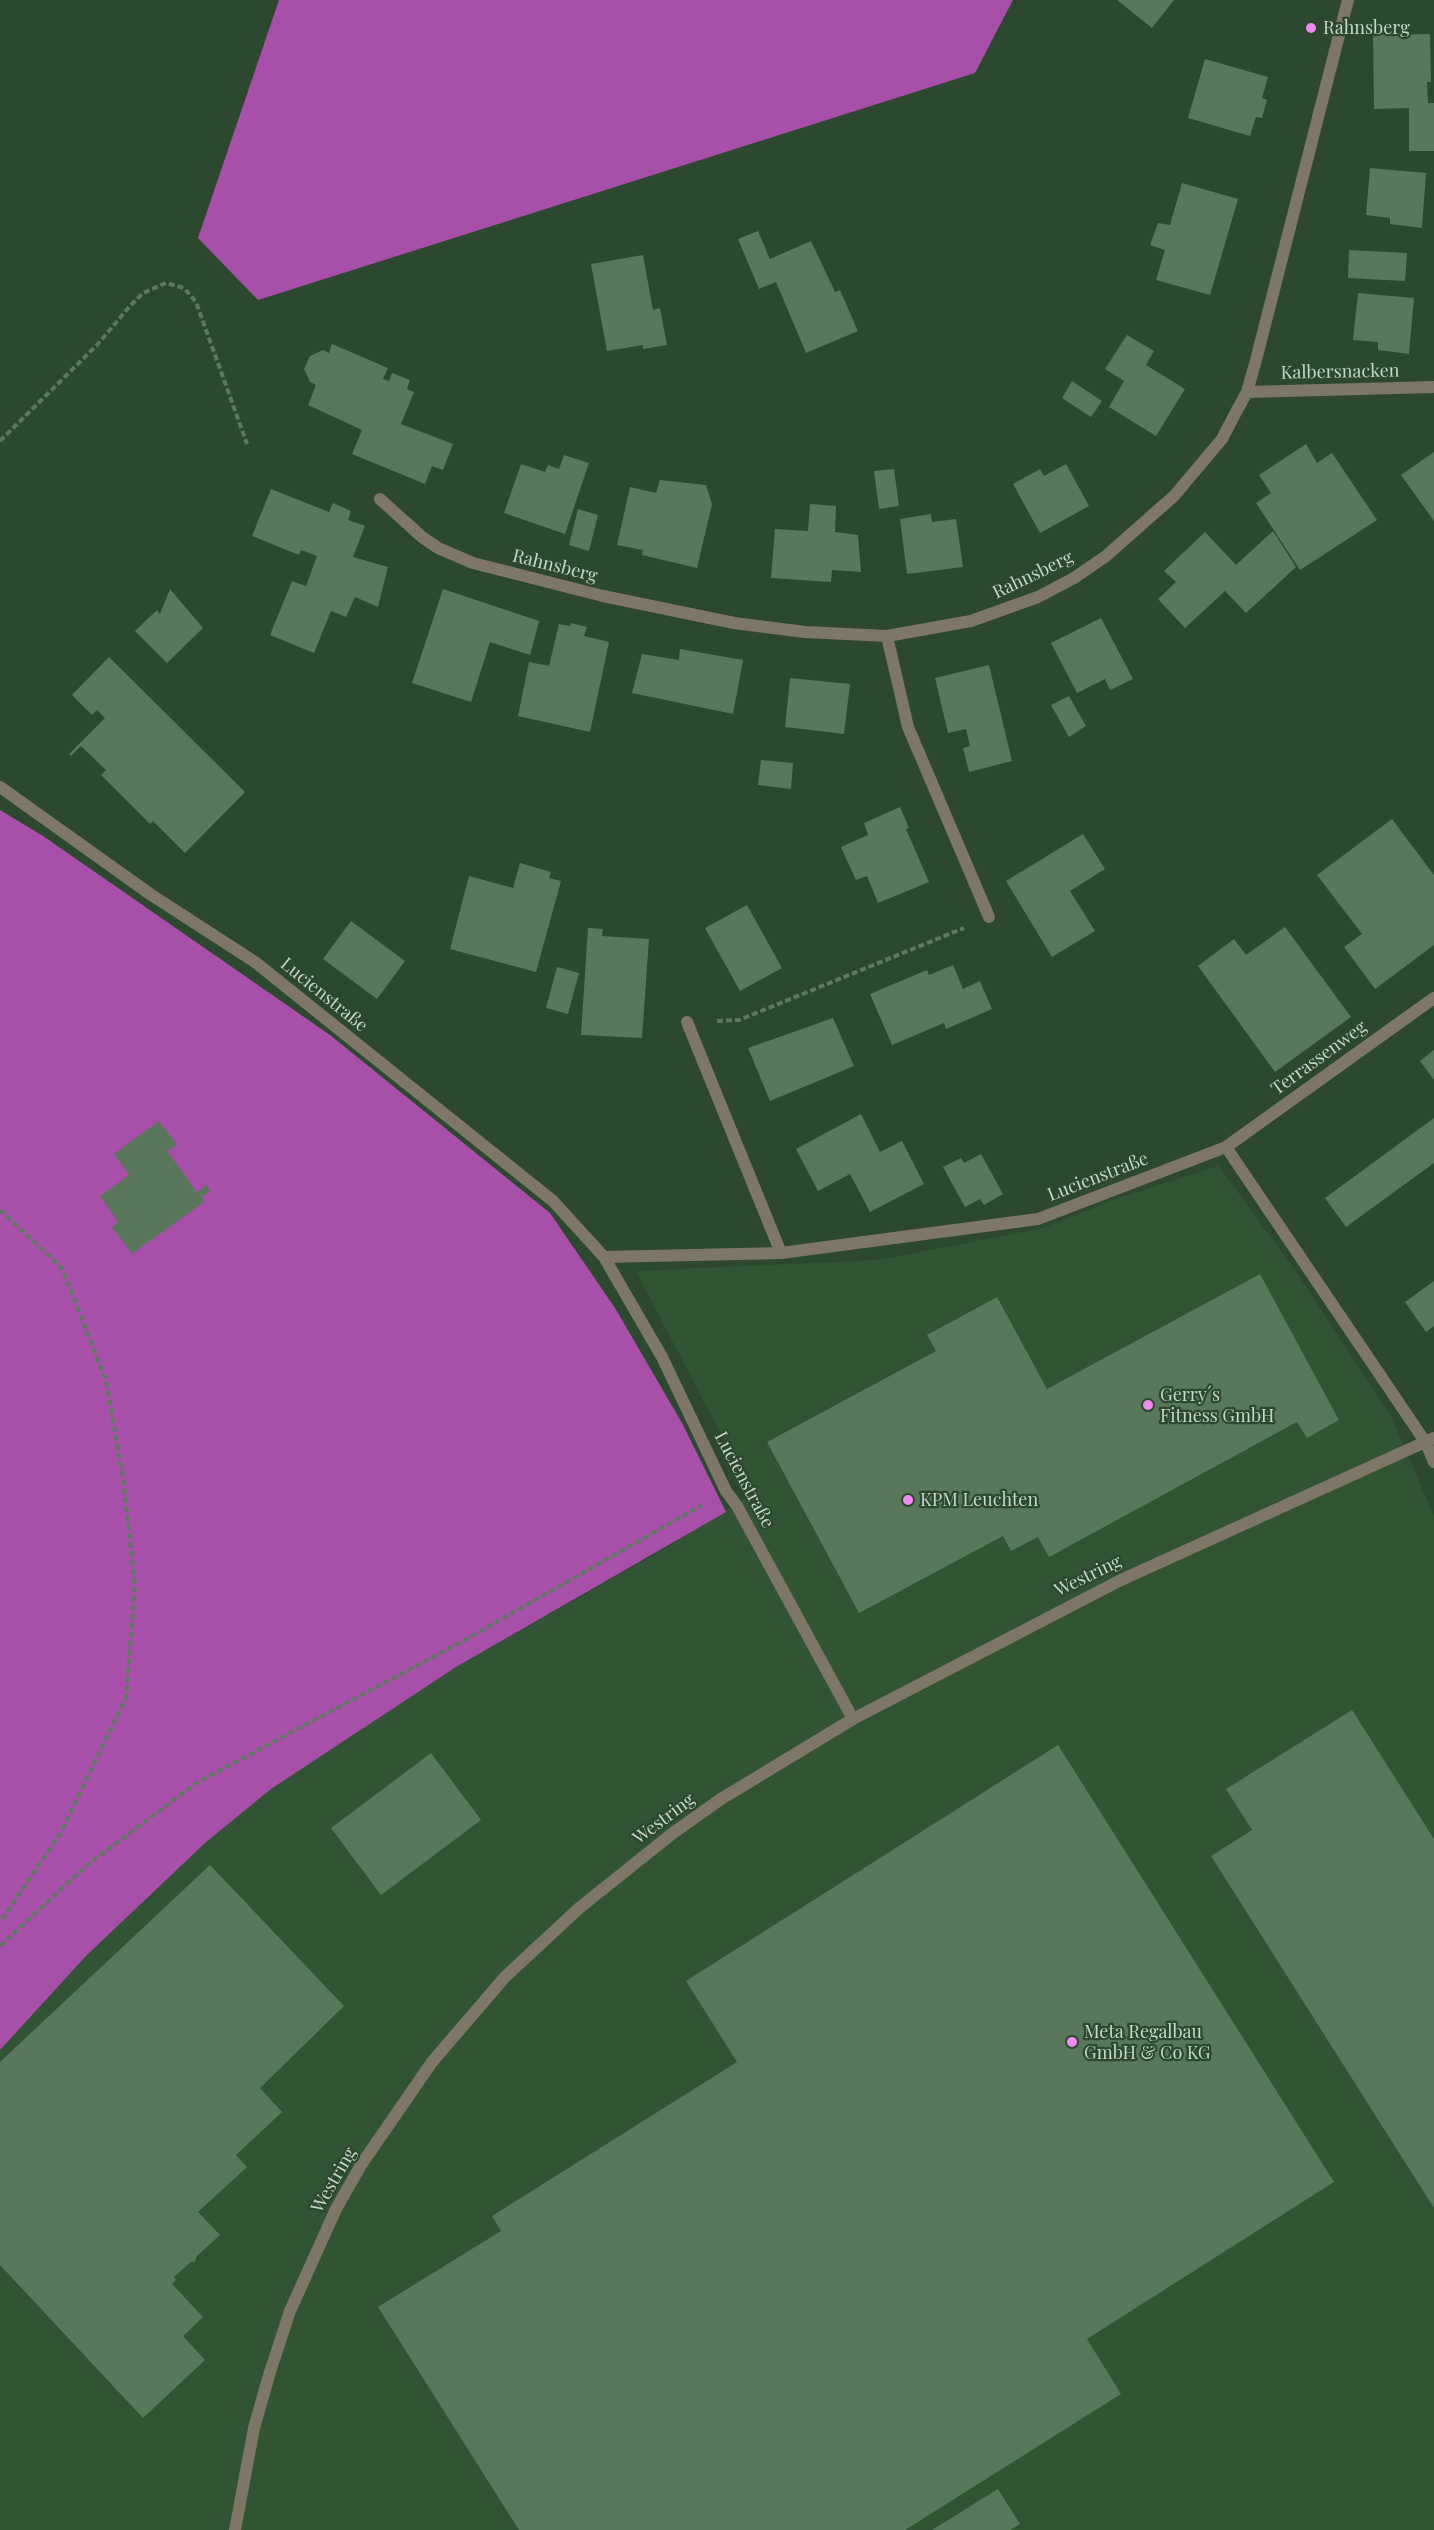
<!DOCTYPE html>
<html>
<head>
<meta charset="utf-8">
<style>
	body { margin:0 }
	canvas { display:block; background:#2c482f }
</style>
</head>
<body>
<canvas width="1434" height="2530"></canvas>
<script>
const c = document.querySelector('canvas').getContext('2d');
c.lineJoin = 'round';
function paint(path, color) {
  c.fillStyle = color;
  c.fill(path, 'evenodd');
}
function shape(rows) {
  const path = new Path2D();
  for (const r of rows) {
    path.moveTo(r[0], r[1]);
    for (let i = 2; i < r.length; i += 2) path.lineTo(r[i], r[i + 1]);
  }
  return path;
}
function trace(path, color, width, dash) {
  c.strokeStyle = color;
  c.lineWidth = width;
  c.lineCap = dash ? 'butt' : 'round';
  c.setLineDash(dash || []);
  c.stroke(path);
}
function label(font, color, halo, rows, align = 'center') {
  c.font = font + ' "Playfair Display",serif';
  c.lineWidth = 4.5;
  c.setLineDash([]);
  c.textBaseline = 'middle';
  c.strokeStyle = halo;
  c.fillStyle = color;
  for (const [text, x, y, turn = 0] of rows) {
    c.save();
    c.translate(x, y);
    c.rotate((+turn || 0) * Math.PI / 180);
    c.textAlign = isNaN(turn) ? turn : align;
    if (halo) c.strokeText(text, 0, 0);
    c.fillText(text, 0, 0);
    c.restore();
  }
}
paint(shape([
	[1219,1166,1297,1273,1391,1417,1434,1516,1434,2530,0,2530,0,2050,86,1956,205,1843,271,1789,456,1667,668,1547,752,1494,636,1271,879,1260,1043,1228,1124,1196]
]), '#315435');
paint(shape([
	[279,0,1013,0,975,73,258,300,198,238],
	[0,810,43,836,330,1035,550,1213,615,1308,682,1423,726,1512,456,1667,271,1789,205,1843,86,1956,0,2050]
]), '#a850a9');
paint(shape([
	[1117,0,1174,0,1152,28],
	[1430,34,1431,82,1427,82,1428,103,1434,103,1434,151,1409,151,1409,108,1374,109,1373,35],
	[1205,59,1268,77,1262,98,1267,100,1262,118,1256,117,1250,136,1188,118],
	[1370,168,1426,173,1422,228,1390,224,1390,218,1366,215],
	[1182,183,1238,199,1210,295,1156,280,1165,250,1150,245,1158,223,1170,225],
	[758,231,770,259,811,241,835,292,840,290,858,331,806,353,776,282,759,289,738,239],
	[1349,250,1407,253,1405,281,1348,278],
	[643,255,653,310,660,308,667,345,643,349,643,345,607,351,591,264],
	[1358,293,1414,298,1409,354,1378,350,1378,342,1353,340],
	[1127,335,1154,351,1146,365,1185,389,1156,436,1109,407,1124,381,1105,369],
	[332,344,388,368,383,379,389,381,392,373,410,380,407,389,414,392,401,424,453,444,443,470,432,466,425,484,352,454,362,430,308,405,316,385,310,382,304,369,310,356,323,350,329,353],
	[1072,381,1102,401,1091,417,1062,398],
	[1306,444,1317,463,1332,453,1377,520,1300,570,1256,503,1271,493,1259,475],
	[1434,452,1434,521,1401,475],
	[564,455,589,463,565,534,504,513,521,464,545,472,548,465,559,469],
	[1066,464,1089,506,1040,533,1013,484,1040,469,1044,476],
	[894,469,899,506,879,509,874,471],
	[660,480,706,485,712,504,697,568,642,555,643,550,617,545,630,487,656,493],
	[271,489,329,512,333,503,351,511,348,520,365,526,353,557,388,567,378,607,355,597,346,617,331,611,314,653,270,635,292,581,306,586,317,556,301,550,299,555,252,536],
	[810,504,836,506,835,532,858,535,861,572,832,570,831,582,771,578,775,529,808,531],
	[578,509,598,515,589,551,569,545],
	[931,514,932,522,956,519,963,567,907,574,900,519],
	[1273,531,1296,567,1246,613,1225,591,1185,628,1158,599,1176,582,1164,571,1205,532,1236,565],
	[170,589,203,628,167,663,135,631,157,610,160,614],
	[443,589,539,621,530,655,490,642,471,702,412,683],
	[1101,618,1133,679,1110,690,1105,679,1077,693,1051,643],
	[571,623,587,627,584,636,609,642,590,732,518,716,529,662,549,666,559,624,570,626],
	[680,649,743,660,733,714,632,693,642,654,679,660],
	[109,657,245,792,185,853,153,821,150,824,101,775,106,770,81,746,71,756,69,754,105,718,97,710,92,715,72,695],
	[989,665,1012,761,969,772,963,748,970,746,966,729,948,733,935,678],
	[790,678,850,684,844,734,785,727],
	[1069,696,1086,726,1069,737,1051,705],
	[761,760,793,763,791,789,758,785],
	[900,807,909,828,906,829,929,882,878,903,867,876,856,880,841,847,868,835,864,823],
	[1392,819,1434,875,1434,945,1375,989,1344,947,1362,934,1317,875],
	[1083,834,1105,869,1070,891,1095,931,1052,957,1006,881],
	[520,863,551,872,549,878,561,881,536,972,450,949,469,876,513,888],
	[747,905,782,968,740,991,705,928],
	[351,921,405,961,377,999,323,959],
	[1285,927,1351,1017,1275,1072,1198,966,1234,939,1246,955],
	[588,928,603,929,602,936,649,939,642,1038,581,1035],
	[953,965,963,989,980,981,992,1009,946,1029,944,1023,892,1045,870,994,927,970,929,975],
	[557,967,579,973,568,1014,546,1008],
	[833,1018,854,1066,770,1101,748,1048],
	[1434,1050,1434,1080,1420,1061],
	[861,1114,880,1152,902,1141,924,1184,870,1212,850,1174,818,1191,796,1149],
	[1434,1118,1434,1163,1346,1227,1325,1198],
	[159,1121,177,1145,167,1151,197,1192,207,1185,210,1191,202,1197,204,1202,132,1254,112,1227,118,1222,100,1196,129,1175,114,1154],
	[981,1154,1003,1194,984,1205,980,1199,965,1207,943,1167,961,1158,964,1163],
	[1260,1274,1339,1420,1307,1438,1297,1422,1049,1557,1038,1537,1011,1551,1003,1536,859,1613,767,1442,936,1351,927,1335,997,1297,1047,1389],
	[1434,1281,1434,1326,1426,1332,1405,1302],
	[1352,1710,1434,1839,1434,2208,1211,1856,1252,1830,1226,1789],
	[1058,1745,1334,2182,1087,2339,1121,2394,905,2530,519,2530,378,2307,501,2231,492,2216,737,2062,686,1981],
	[431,1753,481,1820,381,1895,331,1828],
	[210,1865,344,2006,260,2088,282,2112,236,2155,247,2167,198,2212,220,2235,197,2256,194,2263,192,2261,174,2277,176,2280,172,2284,203,2317,183,2336,205,2360,143,2418,0,2265,0,2062],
	[998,2489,1020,2524,1010,2530,932,2530]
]), '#59775b');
trace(shape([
	[0,441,97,345,130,306,143,293,166,283,184,288,196,302,247,444],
	[717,1021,739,1020,964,928],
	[0,1210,62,1268,106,1381,123,1478,135,1585,126,1698,60,1834,0,1922],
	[0,1946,86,1866,198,1782,463,1641,702,1505]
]), '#607862', 4, [6, 3]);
trace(shape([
	[887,636,908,727,989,917],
	[687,1022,781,1253]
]), '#7e7767', 12);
trace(shape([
	[1247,392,1434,387],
	[380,499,422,537,438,548,473,563,603,596,734,623,805,632,887,636,971,621,1038,597,1074,578,1106,556,1174,496,1222,439,1236,412,1247,392,1256,360,1348,0],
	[0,787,150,894,255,962,553,1201,604,1257],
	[1226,1147,1426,1443,1434,1462],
	[853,1719,737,1506,726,1491,662,1357,604,1257,781,1253,1038,1219,1226,1147,1434,998],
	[235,2530,254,2428,270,2372,290,2311,336,2209,361,2165,432,2062,505,1977,578,1909,673,1833,721,1799,853,1719,1121,1580,1434,1438]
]), '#7e7767', 12);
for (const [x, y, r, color] of [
	[1311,28,6,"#f28af3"],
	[1148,1405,6,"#f28af3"],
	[908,1500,6,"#f28af3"],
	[1072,2042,6,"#f28af3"]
]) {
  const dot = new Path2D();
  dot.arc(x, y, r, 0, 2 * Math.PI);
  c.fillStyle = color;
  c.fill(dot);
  trace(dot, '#2c482f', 2);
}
label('18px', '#c7d7c8', '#2c482f', [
	["Rahnsberg",1323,28],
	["Gerry´s",1160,1395],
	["Fitness GmbH",1160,1416],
	["KPM Leuchten",920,1500],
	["Meta Regalbau",1084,2032],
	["GmbH & Co KG",1084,2053]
], 'left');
label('18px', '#c7d7c8', '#2c482f', [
	["Kalbersnacken",1340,372,-1],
	["Rahnsberg",555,566,14],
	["Rahnsberg",1033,575,-26],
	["Lucienstraße",324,995,39],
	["Terrassenweg",1319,1058,-36],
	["Lucienstraße",1098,1177,-21],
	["Lucienstraße",744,1480,62],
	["Westring",1088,1576,-26],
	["Westring",664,1819,-37],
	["Westring",334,2180,-60]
]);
</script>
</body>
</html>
